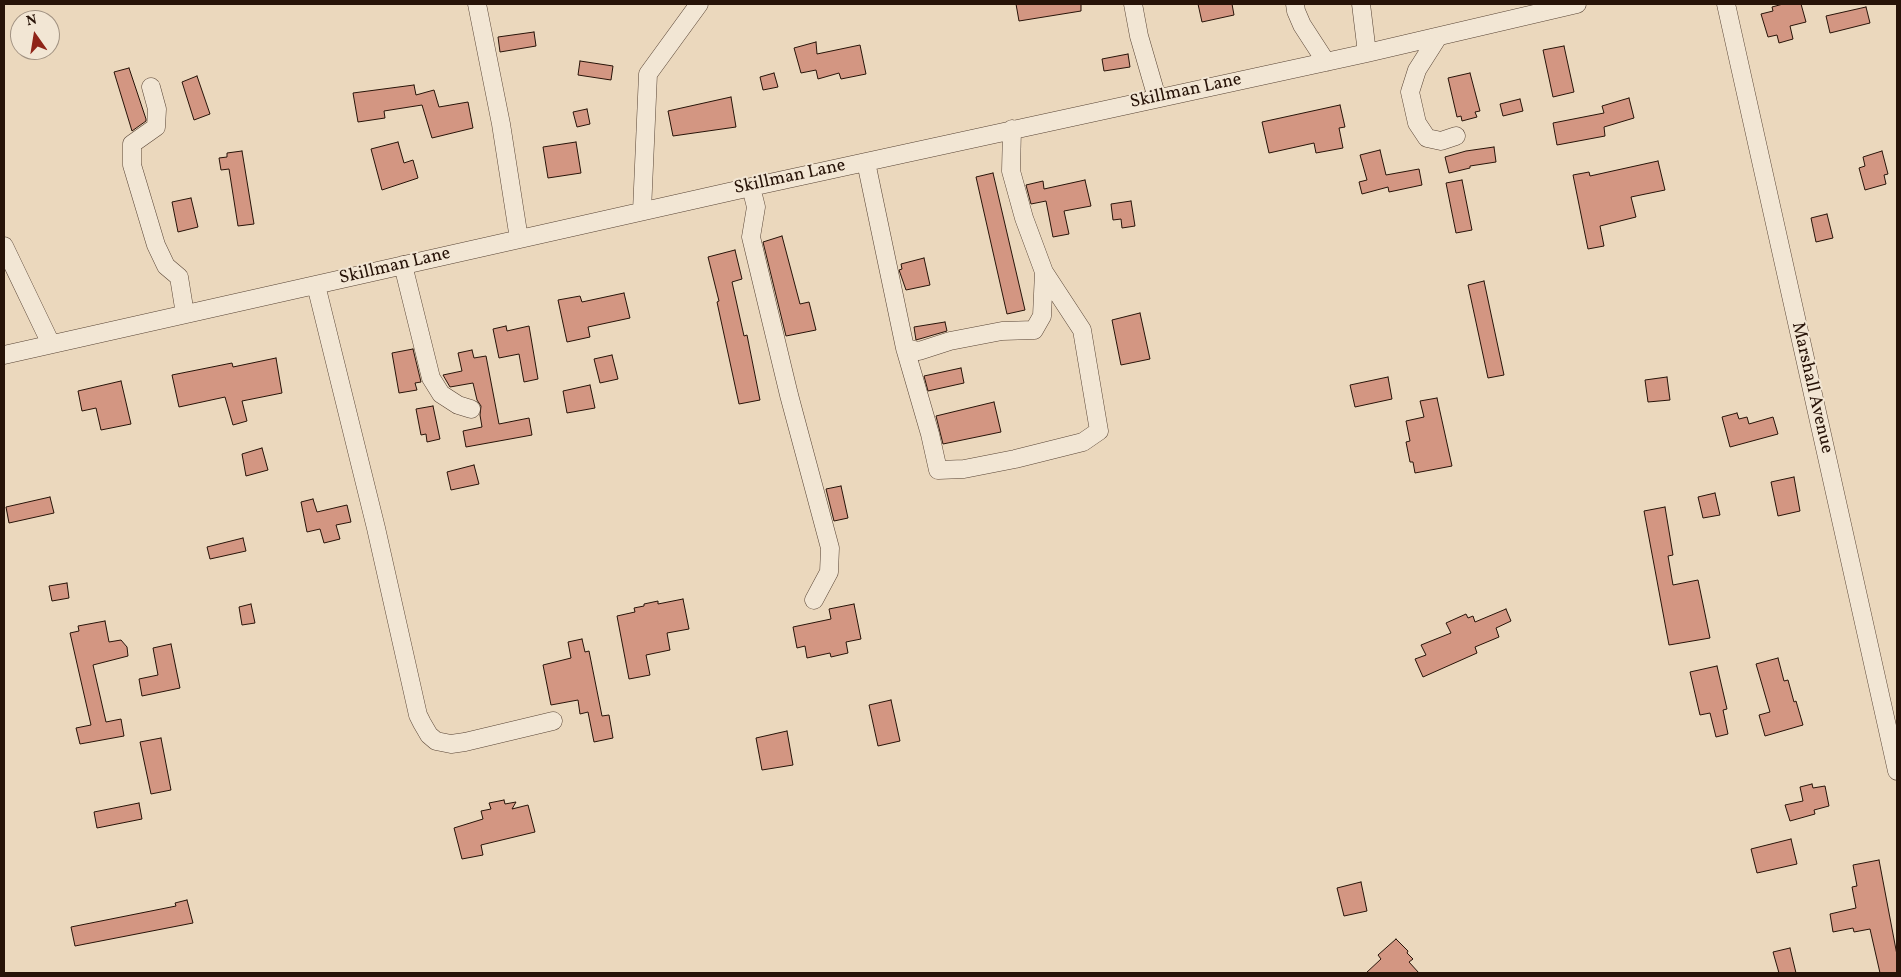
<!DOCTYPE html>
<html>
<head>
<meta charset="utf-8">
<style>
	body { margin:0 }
	#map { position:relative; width:1901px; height:977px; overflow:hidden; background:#ebd8bd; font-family:Vollkorn,serif }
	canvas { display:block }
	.frame { position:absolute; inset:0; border:5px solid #271308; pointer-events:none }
	.north { position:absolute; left:10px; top:10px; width:50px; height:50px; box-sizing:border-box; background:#f2e6d4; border:1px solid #a19282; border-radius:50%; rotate:347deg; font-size:14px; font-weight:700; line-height:20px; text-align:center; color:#271308 }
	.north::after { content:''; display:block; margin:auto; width:18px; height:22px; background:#8f2418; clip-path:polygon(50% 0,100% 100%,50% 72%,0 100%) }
</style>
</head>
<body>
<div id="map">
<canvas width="1901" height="977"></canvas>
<div class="frame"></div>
<div class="north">N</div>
</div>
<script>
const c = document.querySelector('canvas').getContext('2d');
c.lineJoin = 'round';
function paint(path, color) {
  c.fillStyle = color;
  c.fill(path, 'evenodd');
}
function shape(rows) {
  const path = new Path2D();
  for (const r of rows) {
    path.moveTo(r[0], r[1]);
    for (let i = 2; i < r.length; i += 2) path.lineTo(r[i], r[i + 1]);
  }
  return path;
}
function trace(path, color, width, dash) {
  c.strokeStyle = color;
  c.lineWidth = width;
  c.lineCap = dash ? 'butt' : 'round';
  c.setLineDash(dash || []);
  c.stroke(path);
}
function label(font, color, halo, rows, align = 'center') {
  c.font = font + ' Vollkorn,serif';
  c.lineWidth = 4;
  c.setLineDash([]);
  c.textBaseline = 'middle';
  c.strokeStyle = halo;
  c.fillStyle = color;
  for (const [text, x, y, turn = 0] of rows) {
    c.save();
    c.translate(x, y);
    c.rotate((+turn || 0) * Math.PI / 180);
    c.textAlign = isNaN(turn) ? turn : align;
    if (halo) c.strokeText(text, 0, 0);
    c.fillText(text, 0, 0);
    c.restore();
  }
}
const building = shape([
	[1016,4,1081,4,1081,11,1019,21,1016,4],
	[1198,4,1232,4,1234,15,1202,22,1198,4],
	[1783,4,1801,4,1806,22,1790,26,1793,39,1779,43,1777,35,1768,37,1761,14,1773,11,1772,7,1783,4],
	[1866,7,1870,23,1830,33,1826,16,1866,7],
	[534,32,536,46,500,52,498,37,534,32],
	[816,42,817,54,860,45,866,74,841,79,839,73,818,79,816,70,801,73,794,48,816,42],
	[1564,46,1574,92,1553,97,1543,50,1564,46],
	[1128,54,1130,67,1104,71,1102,59,1128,54],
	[580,61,613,66,611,80,578,75,580,61],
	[129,68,146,119,146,121,132,131,114,72,129,68],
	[774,73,778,87,763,90,760,77,774,73],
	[1470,73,1480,111,1475,112,1477,117,1462,121,1461,116,1457,117,1448,78,1470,73],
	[197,76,210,114,194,120,182,82,197,76],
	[414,85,416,95,434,90,439,107,468,102,473,128,432,138,422,105,384,111,385,118,358,122,353,93,414,85],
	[731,97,736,127,673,136,668,111,731,97],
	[1629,98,1634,118,1604,127,1605,136,1557,145,1553,123,1604,113,1602,106,1629,98],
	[1520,99,1523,111,1503,116,1500,104,1520,99],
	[1340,105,1345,127,1339,128,1343,148,1316,153,1314,143,1269,153,1262,122,1340,105],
	[587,109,590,124,577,127,573,112,587,109],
	[398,142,404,163,413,160,418,178,382,190,371,149,398,142],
	[576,142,581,173,548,178,543,147,576,142],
	[1494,147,1496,162,1470,166,1470,168,1449,173,1445,157,1466,151,1494,147],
	[1380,150,1386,175,1419,169,1422,185,1389,192,1388,187,1362,194,1359,182,1367,180,1360,155,1380,150],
	[242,151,254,224,238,226,229,169,221,170,219,158,227,157,227,153,242,151],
	[1882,151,1888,174,1884,175,1886,184,1865,190,1859,168,1865,166,1863,157,1882,151],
	[1658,161,1665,190,1631,197,1636,217,1600,226,1604,246,1588,249,1573,175,1589,172,1590,176,1658,161],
	[993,173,1025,310,1007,314,976,177,993,173],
	[1085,180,1091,206,1064,211,1069,234,1053,237,1046,201,1031,204,1026,185,1043,181,1044,189,1085,180],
	[1462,180,1472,230,1456,233,1446,183,1462,180],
	[191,198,198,227,178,232,172,202,191,198],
	[1131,201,1135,226,1122,228,1121,219,1113,220,1111,204,1131,201],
	[1827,214,1833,238,1816,242,1811,218,1827,214],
	[782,236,800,304,809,302,816,330,786,336,763,242,782,236],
	[735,250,742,279,732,282,744,336,747,335,760,400,739,404,717,302,719,301,708,257,735,250],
	[924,258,930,285,906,290,899,270,902,269,901,264,924,258],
	[1484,281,1504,375,1488,378,1468,285,1484,281],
	[624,293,630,318,588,327,590,337,567,342,558,300,580,296,582,302,624,293],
	[1140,313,1150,359,1121,365,1112,320,1140,313],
	[945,322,947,331,916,340,914,327,945,322],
	[506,326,507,331,529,326,538,379,524,382,519,354,499,358,493,329,506,326],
	[413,349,421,382,415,383,417,390,399,393,392,353,413,349],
	[472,350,474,358,486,356,499,424,529,418,532,435,466,447,463,431,482,427,480,415,481,406,477,400,473,383,450,387,443,375,462,371,458,353,472,350],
	[612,355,618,379,600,383,594,359,612,355],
	[276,358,282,393,242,401,247,421,233,425,225,397,179,407,172,375,232,363,233,367,276,358],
	[961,368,964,383,928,391,924,376,961,368],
	[1388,377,1392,399,1355,407,1350,385,1388,377],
	[1667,377,1670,400,1648,402,1645,380,1667,377],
	[121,381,131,424,101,430,96,408,82,411,78,391,121,381],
	[590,385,595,408,567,413,563,391,590,385],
	[1437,398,1452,466,1415,473,1413,462,1410,462,1406,442,1410,441,1406,421,1424,417,1420,401,1437,398],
	[994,402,1001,432,943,444,936,416,994,402],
	[433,406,440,439,427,442,426,434,421,435,416,409,433,406],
	[1737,413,1739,419,1747,417,1749,424,1773,417,1778,434,1730,447,1722,417,1737,413],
	[262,448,268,470,246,476,242,454,262,448],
	[474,465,479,484,451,490,447,472,474,465],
	[1794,477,1800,511,1778,516,1771,482,1794,477],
	[841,486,848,518,834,521,826,489,841,486],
	[1715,493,1720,515,1703,518,1698,497,1715,493],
	[50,497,54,513,9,523,6,507,50,497],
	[313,499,317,512,347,505,351,522,336,525,340,539,324,543,320,529,307,532,301,502,313,499],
	[1665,507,1673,555,1668,556,1673,585,1698,580,1710,638,1669,645,1644,511,1665,507],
	[243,538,246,551,210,559,207,547,243,538],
	[67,583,69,598,52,601,49,586,67,583],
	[683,599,689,629,667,633,670,650,646,655,650,675,629,679,617,616,635,612,634,608,644,606,644,604,658,601,658,604,683,599],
	[251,604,255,623,242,625,239,607,251,604],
	[854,604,861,639,846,642,848,653,831,657,830,653,807,658,805,646,797,648,793,627,831,619,829,609,854,604],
	[1506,609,1511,621,1496,628,1499,637,1475,647,1477,653,1423,677,1415,659,1426,655,1421,645,1451,633,1446,623,1466,614,1468,618,1473,616,1475,622,1506,609],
	[105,621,109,642,121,640,127,647,128,656,93,665,106,722,121,719,124,736,80,744,76,728,91,725,70,633,79,631,78,626,105,621],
	[582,639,585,652,589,651,602,716,609,715,613,738,594,742,588,712,580,714,578,700,551,705,543,665,571,658,568,642,582,639],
	[171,644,180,688,142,696,139,679,158,675,153,648,171,644],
	[1778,658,1784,681,1788,680,1794,702,1796,701,1803,725,1765,736,1759,715,1770,712,1756,664,1778,658],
	[1717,666,1727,709,1723,710,1728,734,1716,737,1710,713,1700,715,1690,672,1717,666],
	[891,700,900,741,878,746,869,705,891,700],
	[787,731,793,765,762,770,756,738,787,731],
	[161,738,171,790,151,794,140,742,161,738],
	[1812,784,1813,788,1825,786,1829,806,1814,810,1815,814,1790,821,1785,805,1803,801,1800,787,1812,784],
	[504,800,505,804,516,802,512,809,528,805,535,832,481,845,483,855,462,859,454,828,483,819,481,811,491,809,489,803,504,800],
	[139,803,142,819,97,828,94,812,139,803],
	[1791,839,1797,864,1757,873,1751,849,1791,839],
	[1879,860,1897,955,1897,973,1880,973,1870,929,1854,932,1853,928,1833,932,1830,914,1856,908,1852,887,1857,886,1853,865,1879,860],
	[1361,882,1367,911,1344,916,1337,888,1361,882],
	[187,900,193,923,75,946,71,927,176,906,175,903,187,900],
	[1396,939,1408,951,1407,953,1413,959,1409,962,1419,973,1366,973,1381,959,1378,955,1396,939],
	[1790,948,1796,973,1779,973,1773,952,1790,948]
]);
paint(building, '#d39682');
trace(building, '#271308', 1);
const minor = shape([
	[477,4,501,124,519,239],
	[1133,4,1139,36,1157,98],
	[1295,4,1296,11,1302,25,1326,62],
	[1361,4,1367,53],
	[1726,4,1897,771],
	[1438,37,1417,70,1410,92,1417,123,1427,138,1441,141,1456,136],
	[151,87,157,109,156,127,132,144,132,165,156,245,166,266,179,277,185,314],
	[866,162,905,348,930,434,938,470,964,469,1015,459,1083,442,1099,431,1082,330,1044,272,1024,218,1011,171,1012,129],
	[751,187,756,207,751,237,789,395,830,548,829,572,814,600],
	[642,211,648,74,699,4],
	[4,246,51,344],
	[403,265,431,378,441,394,458,405,471,409],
	[316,285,376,528,418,715,422,723,429,735,436,741,451,744,465,742,553,721],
	[905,348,919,351,950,341,1002,331,1034,330,1042,316,1044,272],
	[4,355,751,187,1367,53,1577,4]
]);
trace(minor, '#584435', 19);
trace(minor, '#f2e6d4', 18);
label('18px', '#271308', '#f2e6d4', [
	["Skillman Lane",1186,92,-12],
	["Skillman Lane",790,178,-12],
	["Skillman Lane",395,267,-13],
	["Marshall Avenue",1811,388,77]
]);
</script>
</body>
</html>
